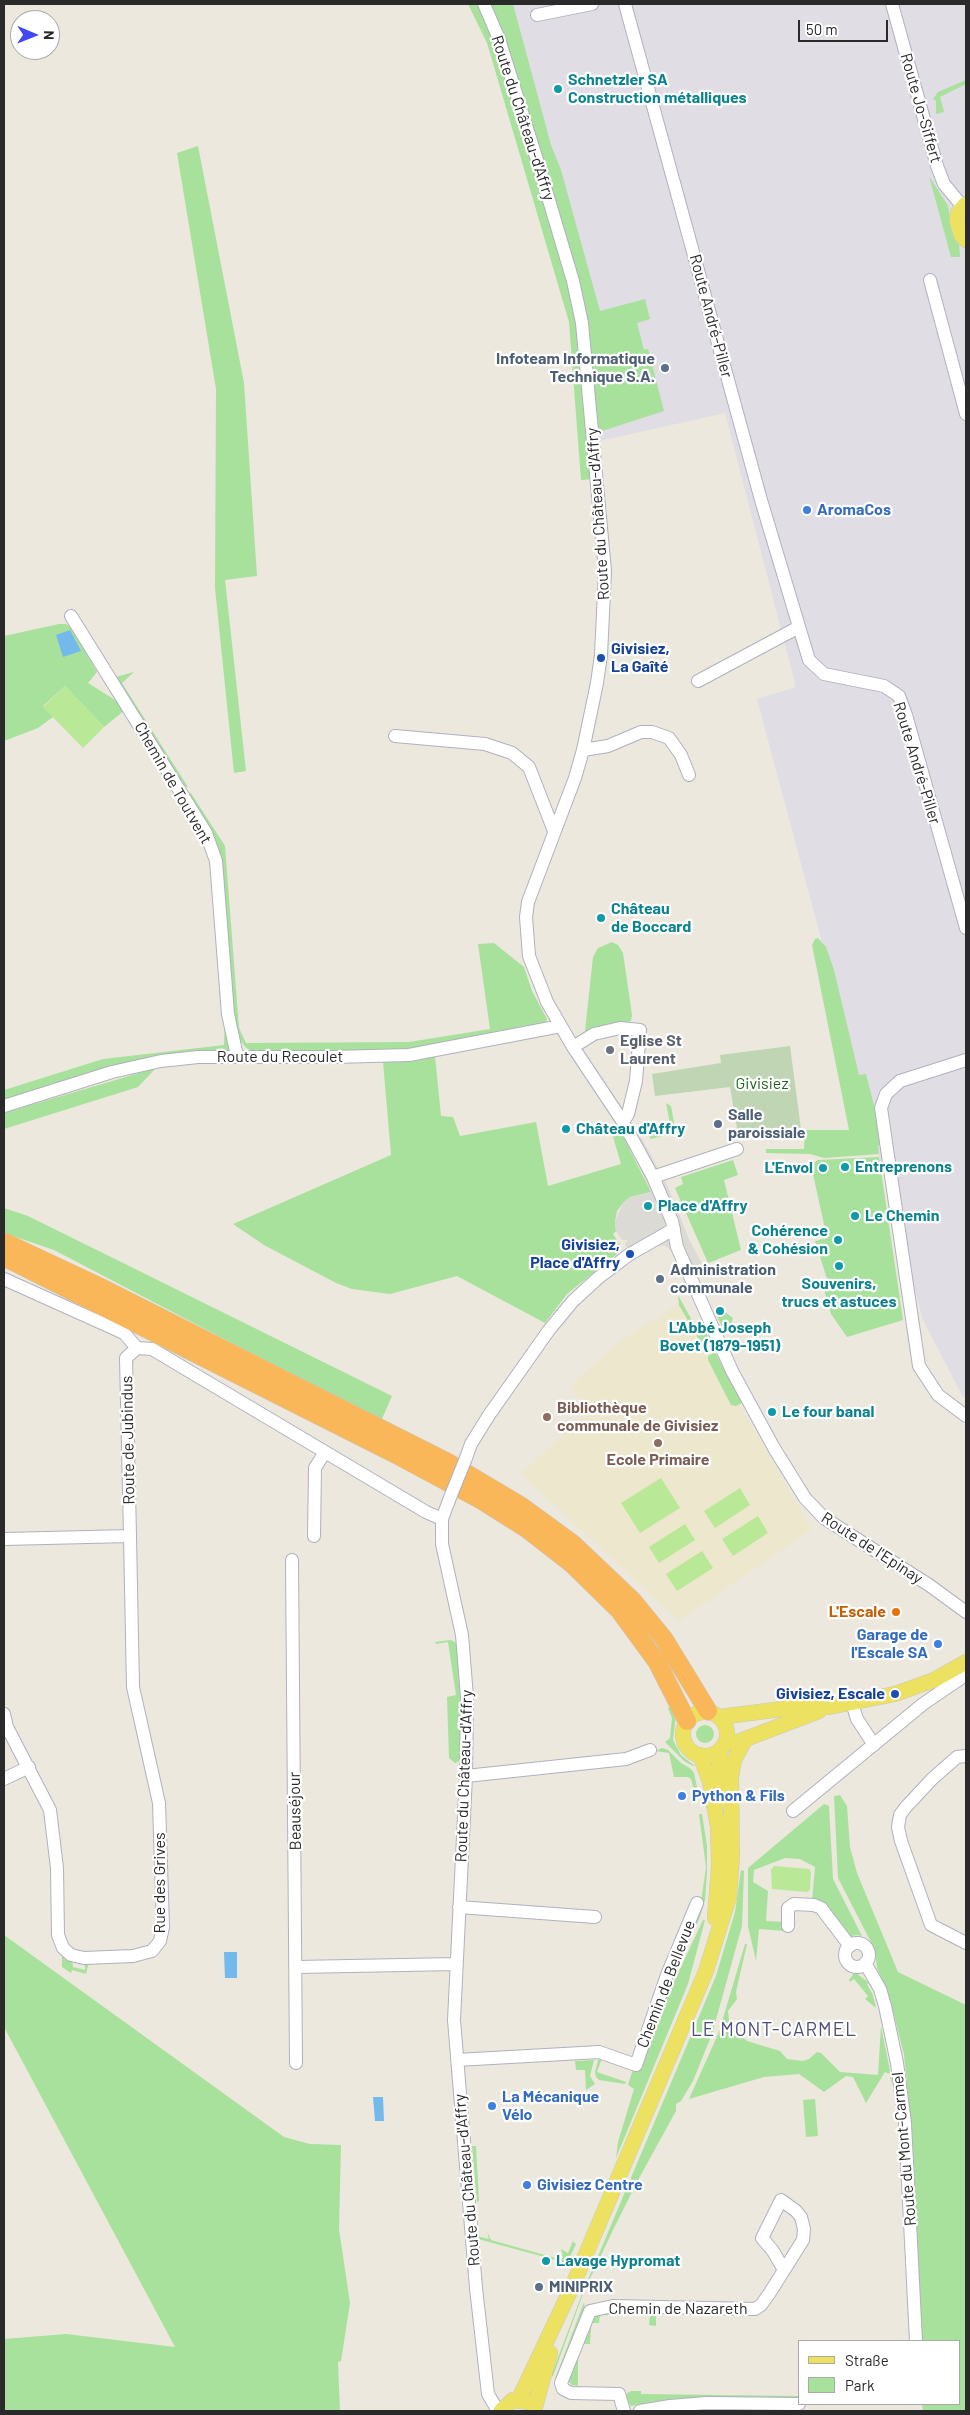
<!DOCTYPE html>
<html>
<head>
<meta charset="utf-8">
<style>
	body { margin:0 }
	#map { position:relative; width:970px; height:2415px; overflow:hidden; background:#ece8dd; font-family:Barlow,sans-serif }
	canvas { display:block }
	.frame { position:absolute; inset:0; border:5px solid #2a2a2a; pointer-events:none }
	.legend { position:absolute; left:798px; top:2340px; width:162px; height:65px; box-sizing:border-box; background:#fff; border:1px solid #aaa; margin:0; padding:6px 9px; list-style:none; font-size:15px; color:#2a2a2a }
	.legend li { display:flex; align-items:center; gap:10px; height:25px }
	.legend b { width:25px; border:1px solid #aaa }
	.north { position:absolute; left:10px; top:10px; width:50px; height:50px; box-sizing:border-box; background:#fff; border:1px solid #aaa; border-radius:50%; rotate:91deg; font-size:14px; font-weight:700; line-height:20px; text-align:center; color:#2a2a2a }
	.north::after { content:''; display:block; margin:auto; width:18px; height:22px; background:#4148f5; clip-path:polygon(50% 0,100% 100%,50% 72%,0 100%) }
	.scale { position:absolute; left:798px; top:20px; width:90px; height:22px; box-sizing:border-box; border:2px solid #2a2a2a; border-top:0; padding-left:6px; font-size:15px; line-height:18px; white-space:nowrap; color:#2a2a2a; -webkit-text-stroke:4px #fff; paint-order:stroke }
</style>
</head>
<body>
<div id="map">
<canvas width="970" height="2415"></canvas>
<div class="frame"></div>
<ul class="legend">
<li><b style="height:6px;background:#ede161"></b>Straße</li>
<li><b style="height:14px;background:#a8e19b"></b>Park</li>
</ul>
<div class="north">N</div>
<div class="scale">50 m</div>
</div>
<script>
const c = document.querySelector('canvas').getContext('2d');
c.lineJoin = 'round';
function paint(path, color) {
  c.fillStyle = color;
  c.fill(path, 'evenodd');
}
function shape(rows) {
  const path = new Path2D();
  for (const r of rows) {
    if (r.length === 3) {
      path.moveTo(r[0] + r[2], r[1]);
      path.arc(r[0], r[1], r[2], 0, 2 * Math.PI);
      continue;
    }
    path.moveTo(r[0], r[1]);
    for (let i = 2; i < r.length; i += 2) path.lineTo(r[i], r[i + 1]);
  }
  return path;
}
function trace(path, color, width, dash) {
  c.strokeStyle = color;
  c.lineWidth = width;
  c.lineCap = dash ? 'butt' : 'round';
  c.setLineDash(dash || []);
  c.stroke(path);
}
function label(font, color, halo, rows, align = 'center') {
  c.font = font + ' Barlow,sans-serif';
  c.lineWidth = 4.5;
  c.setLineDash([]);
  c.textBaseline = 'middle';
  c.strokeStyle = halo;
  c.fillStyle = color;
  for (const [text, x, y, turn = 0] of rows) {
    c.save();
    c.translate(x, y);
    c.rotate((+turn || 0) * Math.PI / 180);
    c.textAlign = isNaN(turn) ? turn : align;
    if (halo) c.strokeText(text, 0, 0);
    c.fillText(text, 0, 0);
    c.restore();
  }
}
paint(shape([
	[486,4,966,4,966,1396,963,1397,923,1320,757,699,796,687,725,413,591,443,588,321]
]), '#e0dde5');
paint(shape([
	[680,1303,812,1529,679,1621,521,1474,587,1412,570,1386,617,1343]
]), '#ede7cd');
paint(shape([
	[468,4,477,4,493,41,534,166,568,286,576,320,593,479,581,480,569,322,487,43],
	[490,4,513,4,551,145,561,170,600,311,645,299,650,319,637,323,644,350,648,349,664,411,599,432,587,321],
	[966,80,966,84,940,97,944,112,936,114,936,101,933,99,938,92],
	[198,146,244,383,257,576,225,580,246,771,234,773,215,588,216,389,177,153],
	[929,176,948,206,952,232,959,244,960,257,951,257],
	[59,624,66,624,71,627,97,672,88,683,120,703,125,710,104,727,65,686,43,706,53,717,38,728,4,741,4,636],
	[134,672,122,683,188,787,181,786,112,678],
	[191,793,225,846,239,1028,246,1043,409,1042,490,1029,478,944,494,943,524,967,532,991,547,1019,545,1024,425,1047,384,1051,253,1051,246,1048,236,1034,219,861,188,796],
	[818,938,826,947,834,970,859,1075,866,1074,875,1109,880,1145,878,1145,879,1154,824,1158,810,1154,766,1153,766,1149,804,1149,805,1130,849,1130,812,945,815,939],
	[612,942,618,945,623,953,632,1015,631,1021,588,1033,585,1031,593,957,598,948],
	[225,1013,229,1049,225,1052,4,1101,4,1090,103,1059,224,1045],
	[435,1056,441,1116,453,1117,460,1136,536,1122,548,1186,621,1164,611,1130,619,1128,651,1192,630,1197,623,1203,617,1211,615,1221,616,1231,613,1234,620,1245,614,1249,617,1254,567,1294,545,1323,457,1276,390,1294,352,1289,336,1283,264,1245,233,1224,391,1155,383,1062],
	[156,1068,138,1087,4,1129,4,1113],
	[666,1103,671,1106,675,1128,671,1134,651,1139,646,1132,648,1128,670,1124],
	[879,1157,903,1320,847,1337,831,1314,822,1283,828,1282,815,1241,827,1238,811,1165,818,1160],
	[733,1160,738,1175,724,1180,741,1250,708,1263,675,1188,683,1184,681,1177],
	[4,1208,28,1216,392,1396,381,1421,54,1250,4,1233],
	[678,1295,695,1326,701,1323,710,1340,709,1342,703,1343,698,1338,679,1305],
	[718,1307,733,1318,728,1332,725,1333,717,1316],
	[715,1352,742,1403,736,1406,731,1405,708,1360,708,1356],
	[451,1640,458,1644,462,1693,461,1760,455,1763,449,1758,447,1697,456,1695,448,1642,436,1644,435,1642],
	[672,1705,676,1715,673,1740,681,1755,695,1766,693,1766,684,1761,665,1742,670,1738,672,1718,668,1708],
	[705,1734,9],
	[662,1748,668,1750,681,1763,691,1769,694,1773,699,1797,696,1798,691,1779,688,1777,674,1777,669,1753,655,1751],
	[840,1795,847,1806,850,1847,857,1873,898,1972,966,2005,966,2411,923,2411,922,2404,959,2404,959,2341,920,2341,912,2131,904,2055,890,1999,877,1968,875,1950,838,1878,834,1796],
	[824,1804,829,1806,833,1879,862,1936,856,1935,849,1937,812,1901,815,1867,800,1859,785,1858,754,1870,753,1882,768,1891,766,1921,785,1922,784,1931,759,1929,756,1961,748,1926,748,1868],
	[699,1814,702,1814,707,1846,707,1873,705,1900,700,1917,678,1965,701,1902,706,1867],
	[741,1870,744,1871,742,1926,712,2034,693,2081,681,2101,676,2104,676,2111,638,2180,612,2232,583,2294,553,2376,551,2376,582,2294,716,1976,735,1912],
	[703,1920,705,1920,688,1984,616,2158,618,2142,634,2089,628,2085,633,2069,639,2071,670,1981,674,1982],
	[4,1935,284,2137,310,2144,341,2145,339,2229,350,2303,341,2361,338,2362,340,2411,4,2411,4,2339,66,2334,175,2347,4,2027],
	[745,1944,747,1944,736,1992,737,1999,728,2011,729,2020,736,2031,747,2041,780,2051,787,2059,803,2061,809,2059,817,2052,821,2053,840,2072,878,2075,881,2026,893,2086,889,2074,885,2072,866,2103,853,2077,846,2076,824,2092,799,2074,764,2077,689,2099,719,2032],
	[62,1953,64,1955,64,1959,69,1961,72,1959,73,1967,85,1970,85,1962,89,1962,86,1974,72,1970,71,1973,62,1967],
	[855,1972,869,1983,867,1984,873,1995,876,2008,865,1999,868,1996,854,1979,850,1982,849,1980],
	[602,2058,597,2072,626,2082,625,2084,599,2080,596,2077,595,2072,598,2060],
	[594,2060,590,2076,595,2084,586,2090,585,2070,576,2070,575,2061],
	[815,2099,818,2136,806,2137,803,2100],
	[472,2146,476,2146,479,2201,477,2202,478,2213],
	[487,2231,491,2240,559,2259,563,2258,561,2249,568,2253,573,2241,566,2235,576,2244,567,2263,478,2239,479,2231,480,2237,489,2239],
	[584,2302,585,2311,558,2380,555,2379],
	[600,2313,656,2314,656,2326,649,2325,650,2315,600,2315,599,2323,592,2323,591,2328,590,2344,584,2344,578,2360,578,2386,572,2385,568,2381,593,2316],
	[631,2391,641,2391,641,2394,799,2396,799,2398,713,2397,671,2399,631,2406,626,2398,627,2393]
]), '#a8e19b');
paint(shape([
	[790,1046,801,1129,737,1128,730,1087,655,1096,652,1074,721,1063,720,1055]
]), '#c0d5b4');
paint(shape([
	[65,686,104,727,83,748,43,707],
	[661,1478,680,1508,640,1533,621,1503],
	[740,1488,750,1505,715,1528,704,1511],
	[758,1516,768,1533,733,1556,722,1539],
	[685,1524,695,1540,659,1563,649,1547],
	[702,1551,713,1568,677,1591,666,1574],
	[774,1866,809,1869,811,1872,810,1889,808,1892,772,1889,771,1870]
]), '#b9e897');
paint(shape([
	[641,1137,668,1187,689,1239,702,1264,684,1273,676,1254,665,1246,655,1245,637,1257,625,1245,627,1240,622,1240,616,1231,615,1221,623,1203,630,1197,651,1192,629,1145]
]), '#dcdad4');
paint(shape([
	[70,630,81,651,63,657,56,635],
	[224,1952,237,1952,237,1978,225,1978],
	[373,2097,383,2097,384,2121,375,2121]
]), '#73b9eb');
const minor = shape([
	[484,4,499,39,537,160,573,281,582,323,605,571,601,655,597,683,583,750,575,778,528,902,526,917,529,956,547,1002,573,1047,623,1122,653,1177,672,1221,677,1247,732,1371,774,1448,805,1498,824,1518,929,1585,966,1612],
	[625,4,761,500,809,660,824,674,884,686,899,696,906,715,966,928],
	[892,4,937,166,944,184,963,207],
	[537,15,592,4],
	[930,280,966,414],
	[71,616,206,833,216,861,228,1014,237,1056],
	[698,681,799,627],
	[395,736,485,744,512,753,529,767,554,831],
	[583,750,608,746,641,732,652,732,669,738,681,755,689,775],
	[573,1047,594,1034,620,1028,640,1030,636,1081,628,1114,623,1122],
	[966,1060,900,1081,886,1094,881,1108,919,1366,938,1395,966,1416],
	[4,1106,112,1072,161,1061,198,1057,333,1057,409,1055,561,1026],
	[653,1177,737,1149],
	[4,1279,124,1333,137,1348],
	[466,1458,471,1444,489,1415,549,1330,573,1301,598,1278,630,1254,674,1229],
	[451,1495,442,1519,442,1544,462,1635,467,1697,466,1776,454,2020,476,2288,488,2394,498,2411],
	[314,1536,315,1468,325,1452],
	[4,1539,130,1536,126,1358,137,1348,152,1349,426,1512,442,1519],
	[292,1560,296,2063],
	[852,1703,857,1719,874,1745],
	[4,1714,7,1727,50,1810,57,1868,58,1935,63,1948,71,1955,84,1958,133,1956,152,1951,160,1941,163,1927,159,1803,133,1687,130,1536],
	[966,1756,957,1757,932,1779,905,1808,900,1815,898,1827,901,1841,931,1925,966,1943],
	[466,1776,626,1759,650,1750],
	[4,1779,29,1767],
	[793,1811,923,1704,964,1676],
	[459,1907,595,1917],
	[788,1926,788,1908,794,1904,814,1905,821,1908,850,1946],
	[857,1955,12],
	[865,1963,880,1989,885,2006,897,2063,905,2123,916,2341],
	[297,1967,456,1964],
	[457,2060,599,2052,636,2065,667,1975,697,1903],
	[624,2411,619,2394,571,2393,563,2389,561,2383,590,2311,613,2306,755,2309,761,2305,769,2294,803,2240,804,2229,801,2217,796,2211,781,2200,762,2238,773,2251,784,2270],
	[640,2411,670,2406,707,2403,799,2404]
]);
const major = shape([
	[966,204,958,213,957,221,961,235,966,240],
	[705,1734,22],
	[720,1717,805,1706,829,1707,895,1694,934,1680,966,1662],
	[735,1743,819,1711],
	[719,1751,720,1779,724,1799],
	[700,1755,710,1782,718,1827,719,1865,715,1918],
	[519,2399,572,2287,706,1971,729,1897,732,1858,731,1777,734,1760,745,1740],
	[535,2407,550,2353],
	[501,2411,513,2400,528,2402]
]);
const highway = shape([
	[4,1242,102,1288,447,1462,521,1506,573,1544,633,1601,664,1639,708,1711],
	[4,1257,397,1455,481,1500,527,1529,572,1564,619,1610,657,1662,687,1721]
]);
trace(minor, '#b0b1be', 14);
trace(major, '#c8c8c8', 16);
trace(highway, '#c8c8c8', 19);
trace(minor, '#fff', 12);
trace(major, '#ede161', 15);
trace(highway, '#f9b75a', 18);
const minorBridge = shape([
	[451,1495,466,1458]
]);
trace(minorBridge, '#b0b1be', 14, []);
trace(minorBridge, '#fff', 12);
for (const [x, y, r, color] of [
	[558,89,5,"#0f9aa8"],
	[665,368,5,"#5c6f8a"],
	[807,510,5,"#3f7fe0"],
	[601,658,5,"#1a4fb4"],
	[601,918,5,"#0f9aa8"],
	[610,1050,5,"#6b7280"],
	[718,1124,5,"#5c6f8a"],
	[566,1129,5,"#0f9aa8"],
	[845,1167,5,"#0f9aa8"],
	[823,1168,5,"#0f9aa8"],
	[648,1206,5,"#0f9aa8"],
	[855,1216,5,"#0f9aa8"],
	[838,1240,5,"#0f9aa8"],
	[630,1254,5,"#1a4fb4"],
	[839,1266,5,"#0f9aa8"],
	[660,1279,5,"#5c6f8a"],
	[720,1311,5,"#0f9aa8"],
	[772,1412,5,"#0f9aa8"],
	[547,1417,5,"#8d6e63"],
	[658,1443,5,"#8d6e63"],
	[896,1612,5,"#e8710a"],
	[938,1644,5,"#3f7fe0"],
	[895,1694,5,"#1a4fb4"],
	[682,1796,5,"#3f7fe0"],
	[492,2106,5,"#3f7fe0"],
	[527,2185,5,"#3f7fe0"],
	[546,2261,5,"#0f9aa8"],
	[539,2287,5,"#5c6f8a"]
]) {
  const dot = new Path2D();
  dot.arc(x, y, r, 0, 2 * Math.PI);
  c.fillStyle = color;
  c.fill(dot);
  trace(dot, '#fff', 2);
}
label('bold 16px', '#0d838f', '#fff', [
	["Schnetzler SA",568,80],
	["Construction métalliques",568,98],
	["Château",611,909],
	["de Boccard",611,927],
	["Château d'Affry",576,1129],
	["Entreprenons",855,1167],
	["L'Envol",813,1168,"right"],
	["Place d'Affry",658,1206],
	["Le Chemin",865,1216],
	["Cohérence",828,1231,"right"],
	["& Cohésion",828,1249,"right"],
	["Souvenirs,",839,1284,"center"],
	["trucs et astuces",839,1302,"center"],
	["L'Abbé Joseph",720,1328,"center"],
	["Bovet (1879-1951)",720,1346,"center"],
	["Le four banal",782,1412],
	["Lavage Hypromat",556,2261]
], 'left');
label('16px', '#2a2a2a', '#fff', [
	["Route Jo-Siffert",921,108,74],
	["Route du Château-d'Affry",523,118,72],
	["Route André-Piller",711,316,75],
	["Route du Château-d'Affry",598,514,-94],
	["Route André-Piller",917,763,73],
	["Chemin de Toutvent",173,783,60],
	["Route du Recoulet",280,1057],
	["Route de Jubindus",128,1440,-91],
	["Route de l'Epinay",872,1548,33],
	["Route du Château-d'Affry",464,1776,-88],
	["Beauséjour",295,1811,-91],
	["Rue des Grives",160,1883,-90],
	["Chemin de Bellevue",666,1984,-69],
	["Route du Mont-Carmel",904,2149,-95],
	["Route du Château-d'Affry",467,2180,-95],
	["Chemin de Nazareth",678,2309]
]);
label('bold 16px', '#4e5e75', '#fff', [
	["Infoteam Informatique",655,359,"right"],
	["Technique S.A.",655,377,"right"],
	["Salle",728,1115],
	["paroissiale",728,1133],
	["Administration",670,1270],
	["communale",670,1288],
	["MINIPRIX",549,2287]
], 'left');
label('bold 16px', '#366cbe', '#fff', [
	["AromaCos",817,510],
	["Garage de",928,1635,"right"],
	["l'Escale SA",928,1653,"right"],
	["Python & Fils",692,1796],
	["La Mécanique",502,2097],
	["Vélo",502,2115],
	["Givisiez Centre",537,2185]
], 'left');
label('bold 16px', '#164399', '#fff', [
	["Givisiez,",611,649,"left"],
	["La Gaîté",611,667,"left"],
	["Givisiez,",620,1245],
	["Place d'Affry",620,1263],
	["Givisiez, Escale",885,1694]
], 'right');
label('bold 16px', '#5b616d', '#fff', [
	["Eglise St",620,1041],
	["Laurent",620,1059]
], 'left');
label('16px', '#20661c', '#fff', [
	["Givisiez",762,1084]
]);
label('bold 16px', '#785e54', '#fff', [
	["Bibliothèque",557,1408],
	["communale de Givisiez",557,1426],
	["Ecole Primaire",658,1460,"center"]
], 'left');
label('bold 16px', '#c56008', '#fff', [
	["L'Escale",886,1612]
], 'right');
c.letterSpacing = '1px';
label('19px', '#4c4d7a', '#fff', [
	["LE MONT-CARMEL",774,2030]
]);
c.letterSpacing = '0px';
</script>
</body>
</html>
